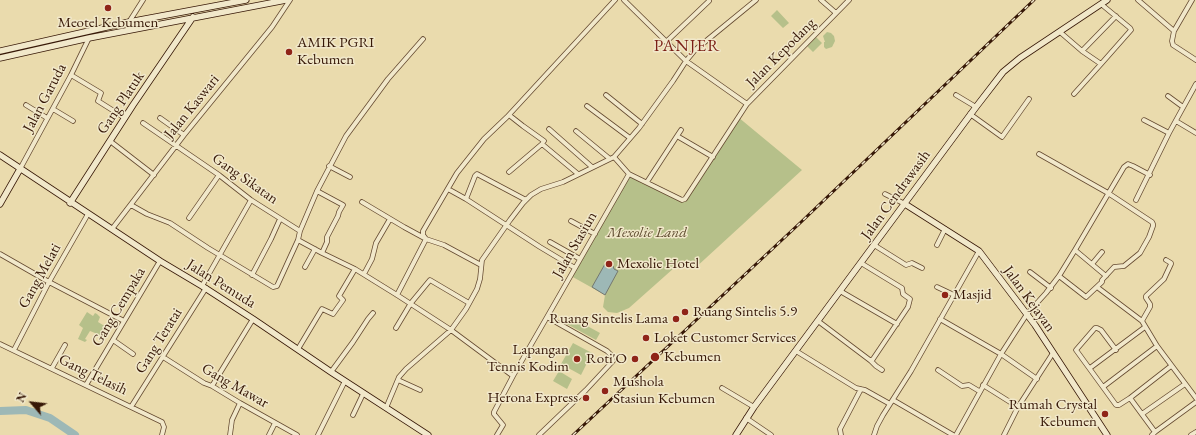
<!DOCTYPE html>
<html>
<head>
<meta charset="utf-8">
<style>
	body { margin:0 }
	#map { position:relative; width:1196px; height:435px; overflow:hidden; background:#eadbad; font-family:"EB Garamond",serif }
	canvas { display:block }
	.north { position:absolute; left:12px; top:383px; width:40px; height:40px; -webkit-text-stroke:3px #f1e8ca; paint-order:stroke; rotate:298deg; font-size:11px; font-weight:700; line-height:16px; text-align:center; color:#371807 }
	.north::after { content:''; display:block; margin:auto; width:14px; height:18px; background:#371807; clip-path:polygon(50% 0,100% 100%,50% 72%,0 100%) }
</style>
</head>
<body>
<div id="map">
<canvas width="1196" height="435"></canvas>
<div class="north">N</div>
</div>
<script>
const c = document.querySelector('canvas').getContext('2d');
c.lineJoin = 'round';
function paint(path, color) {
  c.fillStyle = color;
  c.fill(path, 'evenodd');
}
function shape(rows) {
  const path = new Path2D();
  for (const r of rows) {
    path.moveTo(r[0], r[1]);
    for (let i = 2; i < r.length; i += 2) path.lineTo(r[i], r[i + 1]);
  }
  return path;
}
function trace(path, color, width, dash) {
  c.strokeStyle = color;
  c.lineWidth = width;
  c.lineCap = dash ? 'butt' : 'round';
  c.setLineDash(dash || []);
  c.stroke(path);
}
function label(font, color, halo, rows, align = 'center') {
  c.font = font + ' "EB Garamond",serif';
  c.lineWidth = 3;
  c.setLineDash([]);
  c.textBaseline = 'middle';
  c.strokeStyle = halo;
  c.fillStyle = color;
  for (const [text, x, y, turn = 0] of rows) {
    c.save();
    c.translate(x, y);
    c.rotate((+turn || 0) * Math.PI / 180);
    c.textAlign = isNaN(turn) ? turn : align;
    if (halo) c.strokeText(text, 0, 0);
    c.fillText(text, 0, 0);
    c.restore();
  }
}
paint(shape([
	[777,10,789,23,783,28,771,16],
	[827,32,831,33,834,36,835,41,832,47,826,49,824,47,824,42,825,42,823,36],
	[816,37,822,43,813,52,807,46],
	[738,117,802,170,694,269,683,260,629,308,617,313,608,312,603,307,605,295,571,276,629,174,685,202],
	[87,312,93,316,95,313,97,314,100,317,98,322,108,328,100,335,90,331,85,339,87,340,85,342,78,339,83,328,79,325],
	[571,317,600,333,596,340,565,323],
	[573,343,592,353,581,375,561,364],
	[559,371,572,379,567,389,553,381]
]), '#b6c08a');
const water = shape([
	[610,263,613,266,614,269,618,271,605,295,592,287,605,264,610,263]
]);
paint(water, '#9db8b6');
trace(water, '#747870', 1);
trace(shape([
	[0,411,26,410,50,418,75,435]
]), '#9db8b6', 8);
const street = shape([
	[624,0,686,61,747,104],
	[821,0,836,13],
	[1138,0,1174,31,1192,0],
	[129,22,143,0],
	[1174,31,1172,41,1173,45,1196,60],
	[1060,32,1082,51,1101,64,1131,30,1130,28,1101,4],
	[423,39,388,79,346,136,317,191,300,231,298,240,322,253,355,269,397,295,451,330,513,376,494,412,494,414,503,425,497,435],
	[666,42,709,1],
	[1082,51,1116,16],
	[71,75,101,93,98,101,125,118],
	[1074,94,1101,64],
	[606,95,642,124],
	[956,95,976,107],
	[1168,96,1183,107],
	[26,105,47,118],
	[587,106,630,138],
	[53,109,73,121],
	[970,114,1002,137,1029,99],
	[509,115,523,126,544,141,542,144,509,172],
	[160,118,184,135],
	[1144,120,1169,133],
	[1176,121,1196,133],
	[143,123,219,175,251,200,300,231],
	[549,129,592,167],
	[576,131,610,159],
	[677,136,681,130],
	[110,141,154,175],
	[542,144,578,174],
	[1039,154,1108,193,1152,222,1153,224,1153,226,1149,237,1140,253,1124,266,1114,267,1102,280,1102,282,1086,297,1059,276],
	[614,157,629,174],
	[329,166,350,177],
	[20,169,71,75,89,38],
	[647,182,677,136,713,157],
	[448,189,466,199,540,247,575,268],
	[317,191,343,205,339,212,338,216,327,237,327,242,322,253],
	[885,194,905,204],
	[466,199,475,176,477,174,526,200],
	[1136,200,1169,133,1196,84],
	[362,202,404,227,426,239,397,295],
	[131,205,147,214,170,223,208,248,273,287,277,286,298,240],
	[189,218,219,175],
	[571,221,595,234],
	[112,229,184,135,272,27,290,0],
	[550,242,580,259],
	[874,245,906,265,912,263,922,268],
	[937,245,945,229],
	[1075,250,1106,276],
	[0,254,49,282,124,321],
	[1092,264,1102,252],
	[481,265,444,245,426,239,423,235,423,231,457,173,484,139,507,117,615,0],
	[305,267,315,249],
	[1030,272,1051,288],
	[364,274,372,259,376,243,390,219],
	[252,275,271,239,280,219],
	[202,286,251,200],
	[937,287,954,295],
	[1097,287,1142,321,1157,346,1196,398],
	[840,291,897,324],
	[940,319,1001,354,1037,379],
	[818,321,871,361,873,359,908,307,910,299,903,294,902,288,861,263],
	[1142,321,1150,307,1150,304,1146,298,1146,296,1164,279,1171,264,1171,263,1166,260],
	[396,328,411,303,430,280,469,303],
	[113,340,133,354],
	[0,344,162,422,164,427,162,435],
	[298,349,322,309,333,314,343,300,339,296,355,269],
	[14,350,49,282,88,214],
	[1116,350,1101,330,1097,328,1095,328,1076,350,1116,405,1119,405,1130,398,1155,432,1152,435],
	[796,351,856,388,865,390,890,404],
	[163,357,204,383,212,386,240,403,297,435],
	[871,361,876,366,882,370],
	[52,368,65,345],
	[1090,368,1145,327],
	[938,370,962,386,969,385,979,391],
	[331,372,353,342,368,319,373,313],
	[513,376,547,317],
	[398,380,420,390],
	[86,385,160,261],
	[983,385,1018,407],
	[212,386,253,319],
	[1103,387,1157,346],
	[722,388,754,407],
	[1130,398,1171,366],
	[893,400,953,435],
	[131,407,206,288],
	[386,408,399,377,406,369,451,330,466,309,477,289,480,279,482,260,510,220,523,203,531,195,541,189,563,182,614,157,639,128,673,81,686,61,695,50,756,0],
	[1142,414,1185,384],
	[353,415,363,394],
	[746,418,771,435],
	[1155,432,1196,402],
	[230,435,232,420,240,403],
	[269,435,275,423],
	[318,435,345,381],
	[539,435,586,390,613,361,611,355,607,351,547,317,629,174,682,200,685,199,747,104,849,0],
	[841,435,840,429,861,389],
	[874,435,877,426,883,415,911,371,979,251],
	[956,435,1001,354,1027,314,1046,293,1059,276,1075,250,1124,167,1128,164,1133,166,1150,175],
	[1004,435,1018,407,1053,353],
	[1191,435,1196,432]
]);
const secondary = shape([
	[0,51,129,22,246,0],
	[0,58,89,38,286,0],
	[0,155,160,261,202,286,253,319,331,372,428,435],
	[70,203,133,105,193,17],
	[0,204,20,169],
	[905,204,979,251,1035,325,1107,435],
	[736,435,754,407,976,107,1003,72,1020,58,1107,0]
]);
trace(street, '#644930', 5.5);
trace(secondary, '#371807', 7);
trace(street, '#f1e8ca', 4);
trace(secondary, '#f1e8ca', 5.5);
const rail = shape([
	[573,435,799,224,1034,0]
]);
trace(rail, '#371807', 3);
trace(rail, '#f1e8ca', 1.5, [4.5]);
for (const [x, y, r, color] of [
	[108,8,4,"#8f2418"],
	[289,52,4,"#8f2418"],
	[609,264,4,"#8f2418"],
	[945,295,4,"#8f2418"],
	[685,312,4,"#8f2418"],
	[676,319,4,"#8f2418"],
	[646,338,4,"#8f2418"],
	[655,357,5,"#8f2418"],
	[577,359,4,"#8f2418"],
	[635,359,4,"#8f2418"],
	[605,391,4,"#8f2418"],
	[586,398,4,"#8f2418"],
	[1105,414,4,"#8f2418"]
]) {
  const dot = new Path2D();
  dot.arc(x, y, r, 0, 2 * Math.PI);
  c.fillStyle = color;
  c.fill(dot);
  trace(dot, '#f1e8ca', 1.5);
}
label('15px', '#371807', '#f1e8ca', [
	["Meotel Kebumen",108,23,"center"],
	["AMIK PGRI",297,43],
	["Kebumen",297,60],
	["Mexolie Hotel",617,264],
	["Masjid",953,295],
	["Ruang Sintelis 5.9",693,312],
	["Ruang Sintelis Lama",668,319,"right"],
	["Loket Customer Services",654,338],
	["Lapangan",569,350,"right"],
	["Tennis Kodim",569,367,"right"],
	["Kebumen",664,357],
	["Roti'O",627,359,"right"],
	["Mushola",613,382],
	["Stasiun Kebumen",613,399],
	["Herona Express",578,398,"right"],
	["Rumah Crystal",1097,405,"right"],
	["Kebumen",1097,422,"right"]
], 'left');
label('15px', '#371807', '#f1e8ca', [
	["Jalan Kepodang",781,53,-45],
	["Jalan Garuda",45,98,-62],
	["Gang Platuk",121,103,-56],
	["Jalan Kaswari",192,107,-51],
	["Gang Sikatan",245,179,35],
	["Jalan Cendrawasih",896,195,-54],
	["Jalan Stasiun",575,245,-60],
	["Gang Melati",40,276,-61],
	["Jalan Pemuda",221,284,32],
	["Jalan Kejayan",1029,299,54],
	["Gang Cempaka",119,307,-59],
	["Gang Teratai",159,341,-58],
	["Gang Telasih",93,375,26],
	["Gang Mawar",235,386,30]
]);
label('italic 15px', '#5d4a2e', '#f1e8ca', [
	["Mexolie Land",647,233]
]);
c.letterSpacing = '1px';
label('17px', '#7a1f14', '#f1e8ca', [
	["PANJER",687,46]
]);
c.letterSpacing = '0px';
</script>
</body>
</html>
